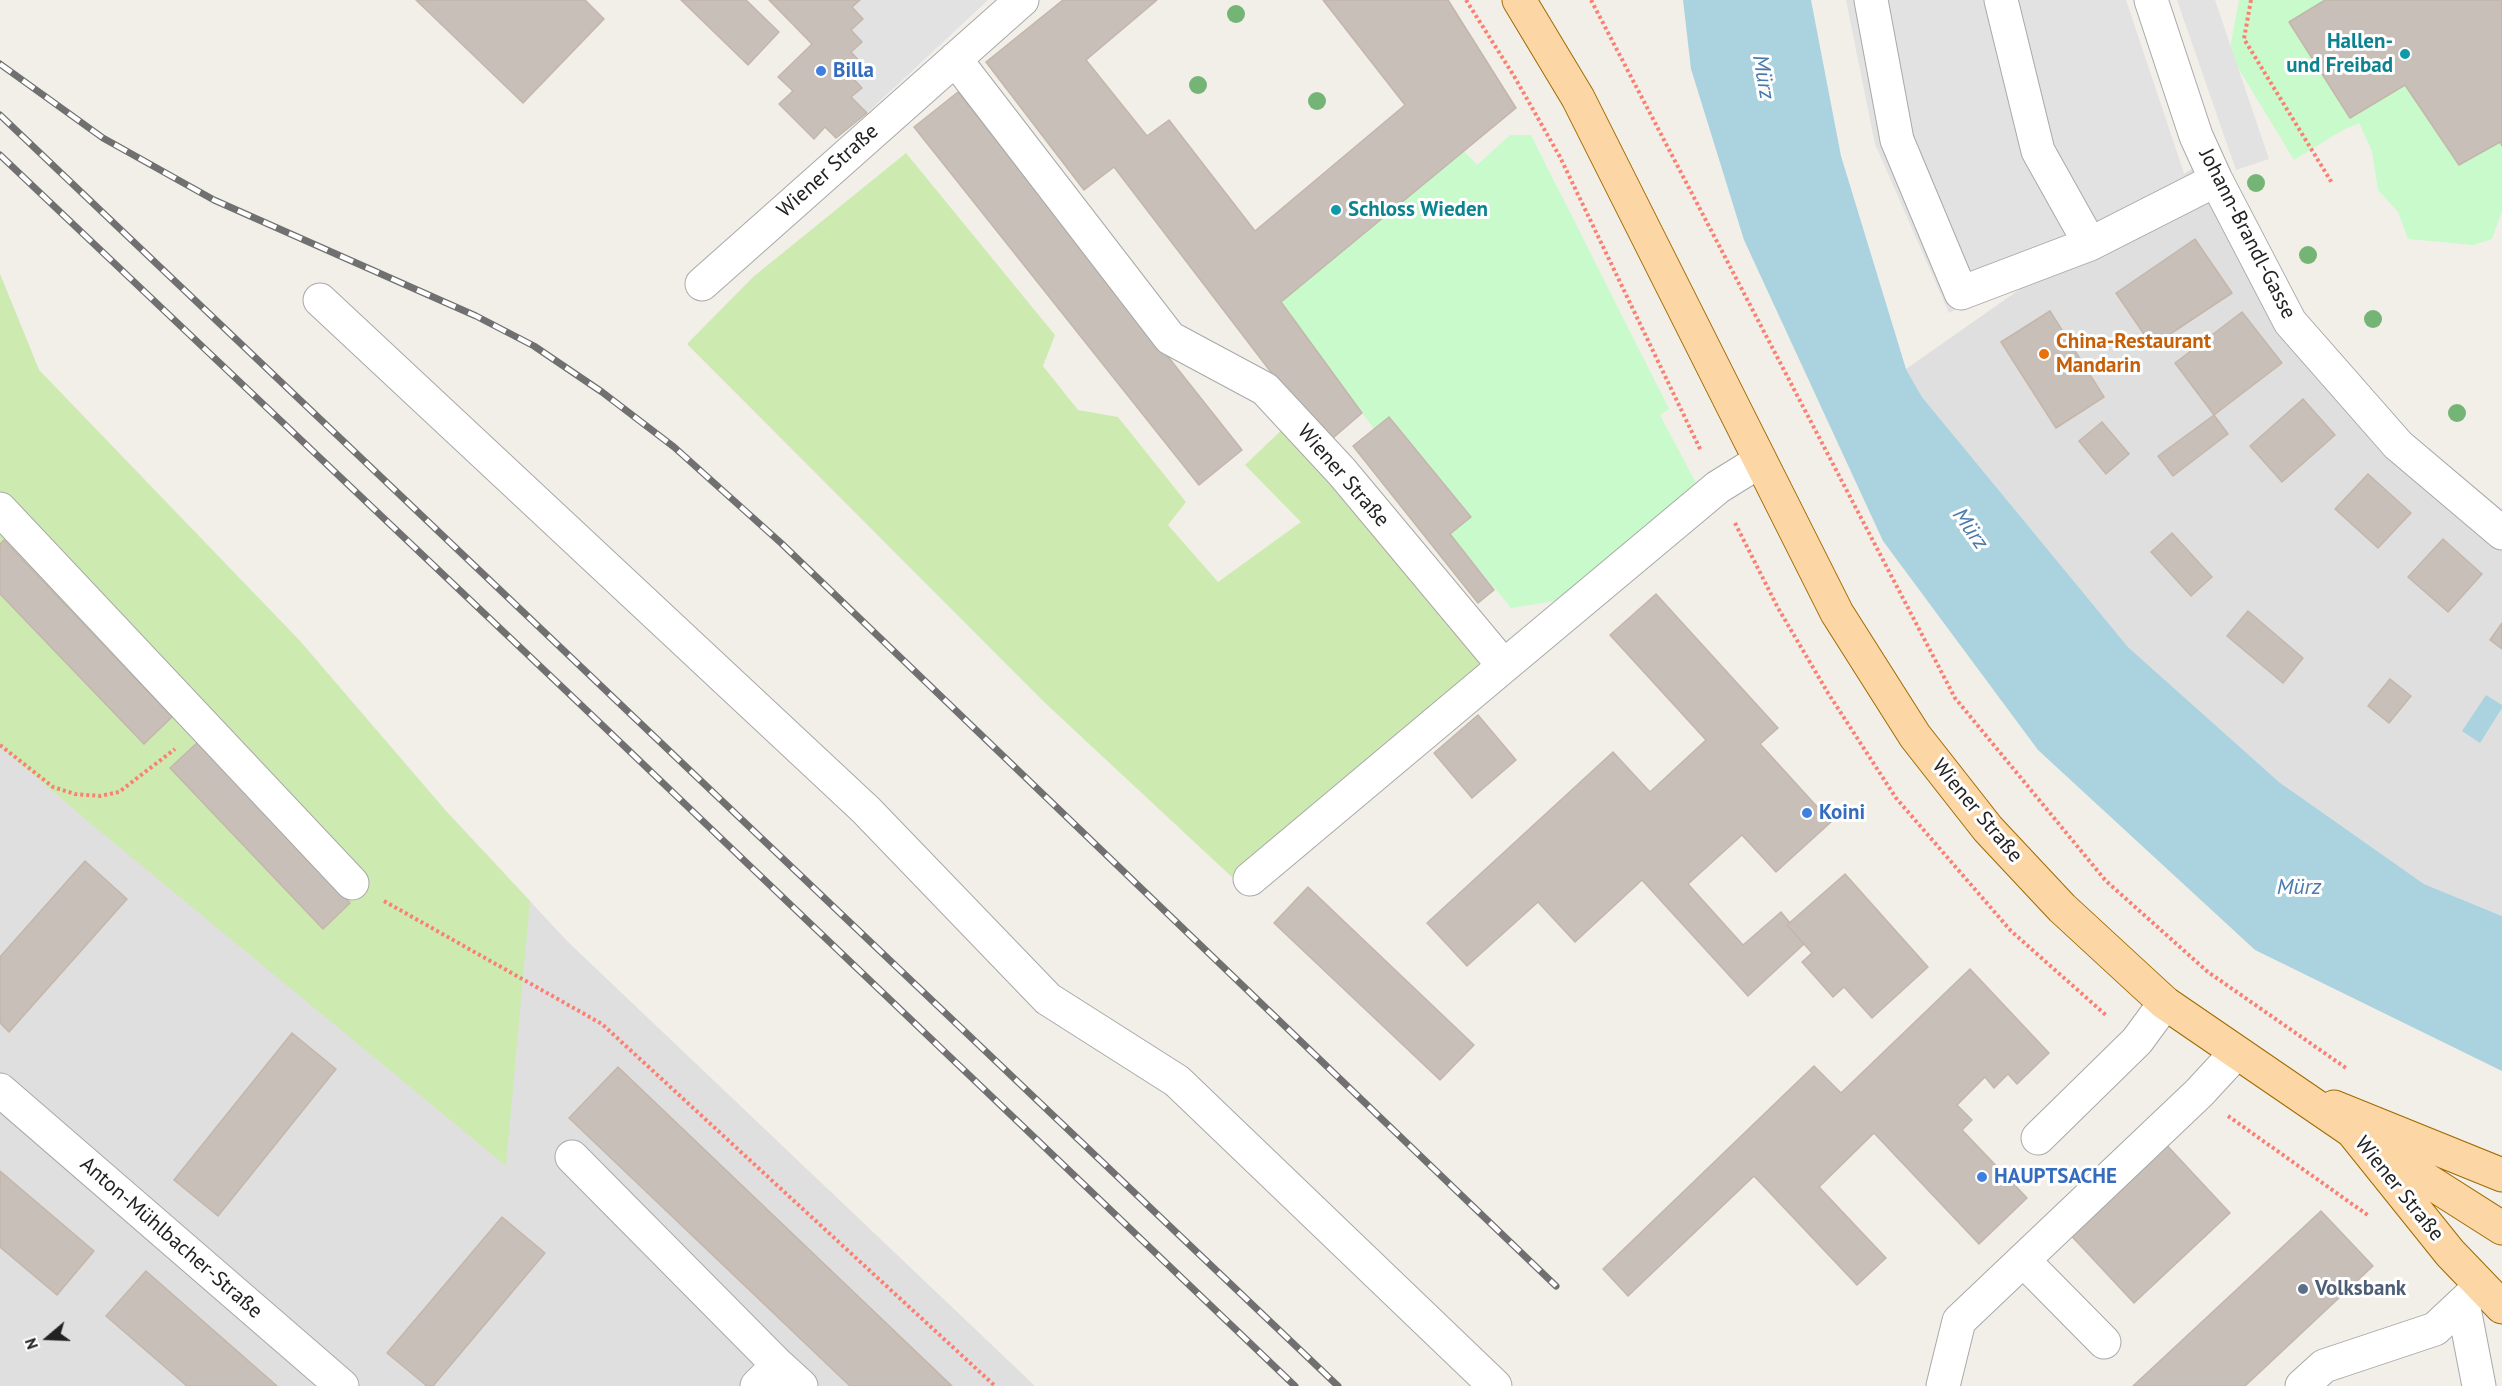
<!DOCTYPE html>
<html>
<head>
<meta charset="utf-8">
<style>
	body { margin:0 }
	#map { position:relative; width:2502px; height:1386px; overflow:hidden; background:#f2efe9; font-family:"PT Sans",sans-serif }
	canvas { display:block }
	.north { position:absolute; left:18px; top:1308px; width:60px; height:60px; -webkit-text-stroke:4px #fff; paint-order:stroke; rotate:251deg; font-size:16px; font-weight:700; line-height:24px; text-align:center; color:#222 }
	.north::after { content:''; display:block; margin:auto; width:21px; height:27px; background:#222; clip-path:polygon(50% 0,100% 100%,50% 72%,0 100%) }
</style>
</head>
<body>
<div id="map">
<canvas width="2502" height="1386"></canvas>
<div class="north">N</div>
</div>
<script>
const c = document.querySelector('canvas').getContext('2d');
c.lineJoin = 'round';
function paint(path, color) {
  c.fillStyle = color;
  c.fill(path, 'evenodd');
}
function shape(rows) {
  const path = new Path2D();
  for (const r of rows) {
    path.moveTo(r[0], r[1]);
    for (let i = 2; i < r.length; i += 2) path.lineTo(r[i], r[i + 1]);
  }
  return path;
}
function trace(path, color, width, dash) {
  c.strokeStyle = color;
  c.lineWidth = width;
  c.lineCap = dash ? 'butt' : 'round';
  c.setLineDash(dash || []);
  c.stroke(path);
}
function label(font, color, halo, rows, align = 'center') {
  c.font = font + ' "PT Sans",sans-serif';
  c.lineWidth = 6;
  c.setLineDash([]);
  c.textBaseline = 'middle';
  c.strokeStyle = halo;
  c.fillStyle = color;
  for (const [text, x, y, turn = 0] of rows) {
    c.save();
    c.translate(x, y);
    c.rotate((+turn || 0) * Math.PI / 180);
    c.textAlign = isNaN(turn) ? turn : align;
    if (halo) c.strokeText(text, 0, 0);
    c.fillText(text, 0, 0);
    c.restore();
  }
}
paint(shape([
	[2207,158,2281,286,2421,445,2502,511,2502,916,2424,884,2279,782,2128,647,1922,397,1906,369],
	[0,274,39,370,300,641,446,811,530,901,567,941,1035,1386,0,1386]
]), '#e0dfdf');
paint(shape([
	[906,153,1055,335,1043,366,1078,410,1118,417,1186,502,1168,525,1218,582,1301,522,1245,465,1293,419,1504,666,1250,879,1234,879,1044,702,687,344,753,277],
	[0,274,39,370,300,641,446,811,530,901,506,1166,90,823,0,746]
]), '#cdebb0');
paint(shape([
	[2239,0,2502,0,2502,211,2492,239,2473,245,2408,239,2398,212,2378,190,2372,151,2359,123,2343,130,2294,160,2229,53],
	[1510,135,1531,135,1669,409,1660,415,1697,485,1568,599,1511,608,1450,534,1471,516,1390,417,1374,429,1281,302,1464,151,1477,165]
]), '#c8facc');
paint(shape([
	[860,0,988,0,867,113,851,97,861,88,852,77,864,66,851,52,862,42,851,30,863,19,852,7],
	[1846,0,2126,0,2191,194,1949,313,1875,144],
	[2177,0,2215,0,2269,159,2236,170]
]), '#e2e2e2');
paint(shape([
	[1683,0,1811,0,1841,156,1906,369,1922,397,2128,647,2279,782,2424,884,2502,916,2502,1071,2255,950,2038,750,1883,541,1744,240,1691,69],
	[2486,695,2502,705,2502,708,2480,743,2462,731]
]), '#aad3df');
const building = shape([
	[416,0,585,0,604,19,523,103,416,0],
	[681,0,746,0,779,32,748,65,681,0],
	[769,0,860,0,852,7,863,19,851,30,862,42,851,52,864,66,852,77,862,88,851,97,867,113,836,138,825,127,814,139,779,104,793,91,778,77,812,44,769,0],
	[1063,0,1157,0,1086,60,1147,136,1169,120,1255,231,1405,105,1323,0,1448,0,1516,108,1281,302,1362,413,1326,444,1114,167,1084,190,986,62,1063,0],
	[2325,0,2502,0,2502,146,2500,142,2459,165,2405,85,2350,118,2289,22,2325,0],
	[958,92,1242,450,1199,485,914,127,958,92],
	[2195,239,2232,293,2152,346,2116,293,2195,239],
	[2050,311,2104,397,2056,428,2001,342,2050,311],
	[2242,312,2282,363,2214,415,2175,363,2242,312],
	[2303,399,2335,435,2282,482,2250,446,2303,399],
	[2214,415,2228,434,2173,476,2158,456,2214,415],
	[1389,417,1471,517,1450,534,1494,590,1478,603,1353,446,1389,417],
	[2102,422,2129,454,2106,474,2079,441,2102,422],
	[2368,474,2411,513,2378,548,2335,509,2368,474],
	[2172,533,2212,577,2191,596,2151,552,2172,533],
	[2443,539,2482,574,2448,612,2408,577,2443,539],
	[4,540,172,717,144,744,0,594,0,544,4,540],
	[1656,594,1778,728,1760,744,1831,822,1776,872,1742,835,1688,884,1743,945,1781,912,1790,923,1787,925,1804,944,1748,996,1642,880,1575,942,1538,902,1467,966,1427,923,1613,752,1650,792,1706,740,1610,635,1656,594],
	[2248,611,2303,658,2283,683,2227,636,2248,611],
	[2502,623,2502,649,2490,640,2502,623],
	[2390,679,2411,696,2389,723,2368,706,2390,679],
	[1478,715,1516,760,1472,798,1434,753,1478,715],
	[198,742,350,903,323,929,170,768,198,742],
	[85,861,127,899,9,1032,0,1023,0,957,85,861],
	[1845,874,1928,967,1872,1018,1844,987,1833,997,1802,962,1812,953,1787,925,1845,874],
	[1308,887,1474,1045,1440,1080,1274,923,1308,887],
	[1970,969,2049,1053,2017,1084,2008,1074,1994,1088,1985,1077,1957,1105,1972,1120,1962,1130,2027,1198,1979,1244,1874,1133,1819,1187,1886,1258,1857,1285,1754,1176,1628,1296,1603,1269,1814,1066,1841,1093,1970,969],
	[292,1033,336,1069,218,1216,174,1180,292,1033],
	[618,1067,952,1386,850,1386,569,1118,618,1067],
	[2160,1138,2230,1213,2134,1303,2064,1228,2160,1138],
	[0,1171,94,1251,57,1295,0,1247,0,1171],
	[2321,1211,2373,1266,2245,1386,2133,1386,2321,1211],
	[502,1217,545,1253,433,1386,427,1386,387,1353,502,1217],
	[146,1271,277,1386,187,1386,106,1316,146,1271]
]);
paint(building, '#c7bfb8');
trace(building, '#c4b6ab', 1.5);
const minor = shape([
	[1871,0,1897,140,1961,293,2090,244],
	[2001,0,2038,151,2090,244,2216,180],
	[2151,0,2196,136,2216,180,2290,322,2398,445,2502,533],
	[955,59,1170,338,1265,389,1342,472,1504,666,1718,487,1760,461],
	[702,284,1022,0],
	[320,300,866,810,1048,999,1177,1081,1495,1386],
	[0,509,352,883],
	[1250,879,1504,666],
	[0,1090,342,1386],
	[2038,1138,2137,1041,2165,1003],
	[572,1157,778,1365],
	[2023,1260,2104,1342],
	[2463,1303,2479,1386],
	[757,1386,778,1365,801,1386],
	[1943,1386,1959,1321,2199,1093,2236,1053],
	[2302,1386,2324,1366,2435,1329,2481,1286]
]);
const major = shape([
	[1519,0,1578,98,1837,613,1915,736,1988,829,2062,908,2165,1003,2352,1131,2450,1253,2502,1307],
	[2334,1107,2502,1175],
	[2381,1151,2502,1228]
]);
trace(minor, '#a9a9a9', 35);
trace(major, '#a06b00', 35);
trace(shape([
	[1466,0,1514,76,1560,157,1701,451],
	[1591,0,1955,698,2106,881,2208,972,2346,1068],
	[2251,0,2244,39,2332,183],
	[1735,523,1778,608,1828,693,1896,798,2011,931,2107,1016],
	[0,745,53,787,75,794,100,796,119,792,175,749],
	[384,901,602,1024,995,1386],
	[2228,1116,2369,1216]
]), '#fa8072', 4, [3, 3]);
trace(minor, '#fff', 33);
trace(major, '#fcd6a4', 33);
const rail = shape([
	[0,64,103,138,214,200,476,316,534,346,602,392,674,447,781,543,1556,1286],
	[0,115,1338,1386],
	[0,155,600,723,1295,1386]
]);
trace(rail, '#707070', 7);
trace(rail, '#fff', 4.5, [14]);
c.fillStyle = '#74b475';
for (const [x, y] of [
	[1236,14],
	[1198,85],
	[1317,101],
	[2256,183],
	[2308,255],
	[2373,319],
	[2457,413]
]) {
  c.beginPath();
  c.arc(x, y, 9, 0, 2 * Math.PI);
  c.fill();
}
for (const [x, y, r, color] of [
	[2405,54,6,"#0f9aa8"],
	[821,71,6,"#3f7fe0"],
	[1336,210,6,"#0f9aa8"],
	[2044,354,6,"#e8710a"],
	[1807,813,6,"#3f7fe0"],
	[1982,1177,6,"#3f7fe0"],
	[2303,1289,6,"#5c6f8a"]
]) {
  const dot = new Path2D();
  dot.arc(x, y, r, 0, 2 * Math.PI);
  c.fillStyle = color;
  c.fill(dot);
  trace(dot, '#fff', 2);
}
label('bold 21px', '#0d838f', '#fff', [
	["Hallen-",2393,42],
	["und Freibad",2393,66],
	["Schloss Wieden",1348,210,"left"]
], 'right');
label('bold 21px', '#366cbe', '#fff', [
	["Billa",833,71],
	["Koini",1819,813],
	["HAUPTSACHE",1994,1177]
], 'left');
label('21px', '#222', '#fff', [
	["Wiener Straße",828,171,-42],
	["Johann-Brandl-Gasse",2247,234,63],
	["Wiener Straße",1343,476,49],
	["Wiener Straße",1977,811,50],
	["Wiener Straße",2399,1189,51],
	["Anton-Mühlbacher-Straße",171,1238,41]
]);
label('bold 21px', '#c56008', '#fff', [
	["China-Restaurant",2056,342],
	["Mandarin",2056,366]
], 'left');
label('bold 21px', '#4e5e75', '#fff', [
	["Volksbank",2315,1289]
], 'left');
label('italic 22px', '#4a7aab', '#fff', [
	["Mürz",1763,77,80],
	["Mürz",1970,529,55],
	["Mürz",2299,888]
]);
</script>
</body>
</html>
